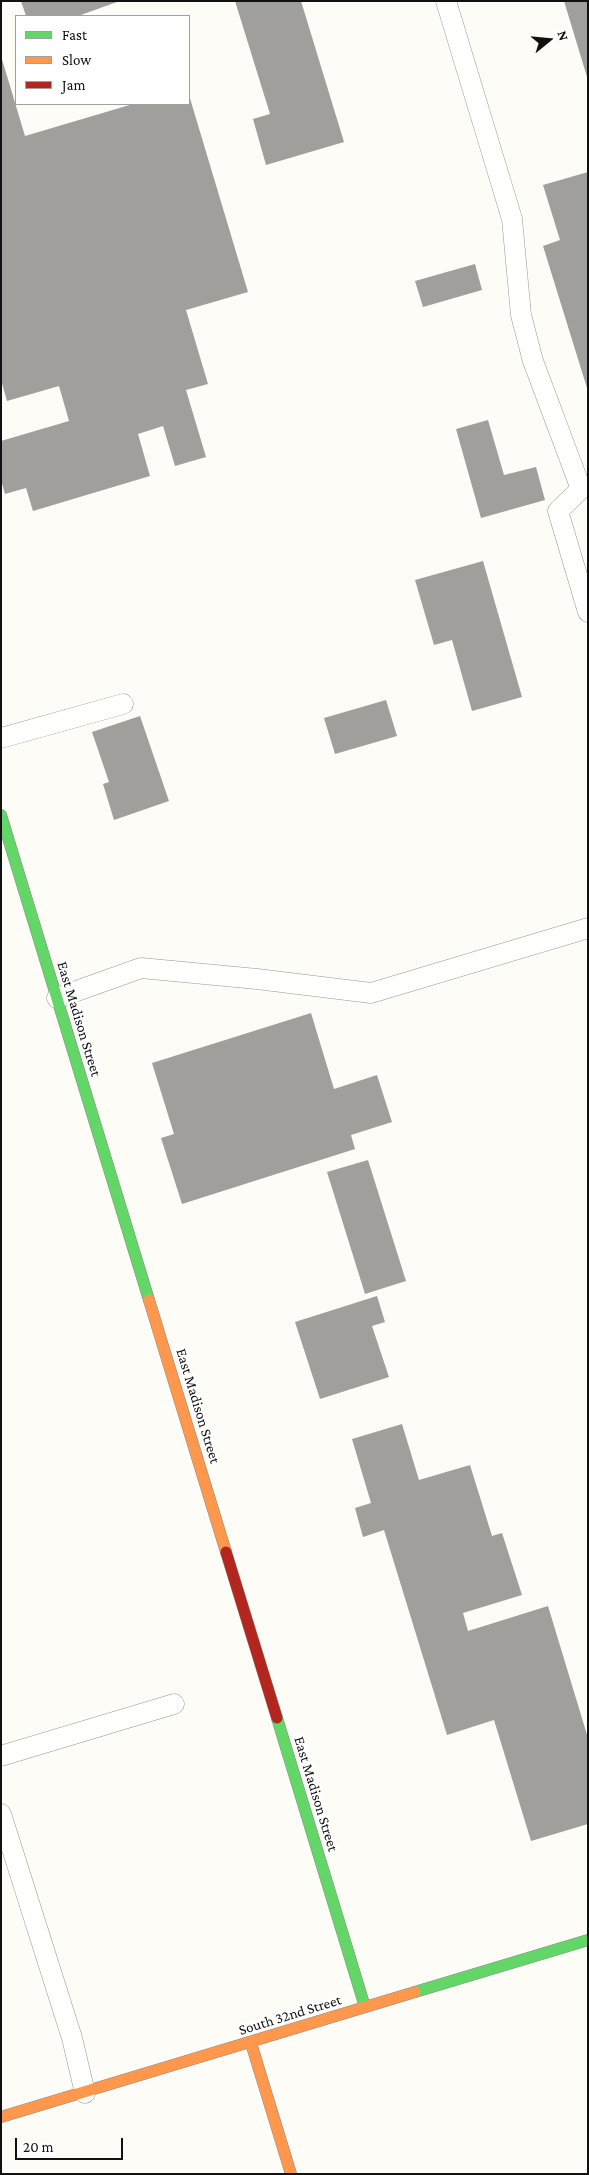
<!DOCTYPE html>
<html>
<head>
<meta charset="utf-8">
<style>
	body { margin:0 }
	#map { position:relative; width:589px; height:2175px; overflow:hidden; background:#fdfcf7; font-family:"Crimson Pro",serif }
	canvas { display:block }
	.frame { position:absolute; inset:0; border:2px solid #111; pointer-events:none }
	.legend { position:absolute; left:15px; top:15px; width:175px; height:90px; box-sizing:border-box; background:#fff; border:1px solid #a0a0a0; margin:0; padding:6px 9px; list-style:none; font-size:15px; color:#111 }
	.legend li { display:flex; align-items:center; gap:10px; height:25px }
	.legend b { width:25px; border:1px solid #a0a0a0 }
	.north { position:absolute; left:524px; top:15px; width:50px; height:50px; -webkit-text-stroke:4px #fff; paint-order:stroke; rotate:73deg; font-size:14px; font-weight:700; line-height:20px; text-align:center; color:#111 }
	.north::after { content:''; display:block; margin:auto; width:18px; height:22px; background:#111; clip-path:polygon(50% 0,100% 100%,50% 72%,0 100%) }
	.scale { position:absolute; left:15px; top:2138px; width:108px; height:22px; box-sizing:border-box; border:2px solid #111; border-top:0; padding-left:6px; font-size:15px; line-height:18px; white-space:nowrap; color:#111; -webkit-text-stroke:4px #fff; paint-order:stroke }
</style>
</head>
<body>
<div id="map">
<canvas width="589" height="2175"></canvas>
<div class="frame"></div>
<ul class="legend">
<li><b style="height:6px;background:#63d668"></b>Fast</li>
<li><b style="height:6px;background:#ff974d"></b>Slow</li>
<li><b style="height:6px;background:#b3261e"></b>Jam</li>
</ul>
<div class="north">N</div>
<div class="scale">20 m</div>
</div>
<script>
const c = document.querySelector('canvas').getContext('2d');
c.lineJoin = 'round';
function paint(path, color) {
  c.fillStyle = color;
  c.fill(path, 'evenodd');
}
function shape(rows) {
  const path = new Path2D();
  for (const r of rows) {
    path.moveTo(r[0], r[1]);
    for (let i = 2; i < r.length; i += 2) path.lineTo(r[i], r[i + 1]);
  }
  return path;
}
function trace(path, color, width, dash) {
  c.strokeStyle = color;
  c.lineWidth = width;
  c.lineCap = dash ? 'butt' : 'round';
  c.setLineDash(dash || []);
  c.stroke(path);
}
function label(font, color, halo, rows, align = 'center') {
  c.font = font + ' "Crimson Pro",serif';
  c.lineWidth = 5;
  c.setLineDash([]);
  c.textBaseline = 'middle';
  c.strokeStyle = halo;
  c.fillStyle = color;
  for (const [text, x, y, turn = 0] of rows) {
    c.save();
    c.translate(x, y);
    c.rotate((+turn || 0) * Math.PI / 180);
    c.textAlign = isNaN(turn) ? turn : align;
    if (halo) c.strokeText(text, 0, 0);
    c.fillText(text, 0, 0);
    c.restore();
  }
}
paint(shape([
	[21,1,117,1,117,2,78,16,26,16],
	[235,1,301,1,344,142,266,165,253,119,270,114],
	[564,1,588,1,588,76,587,77],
	[1,56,25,136,133,104,189,104,189,95,248,292,186,310,208,384,186,390,206,457,175,466,163,426,138,434,150,476,33,511,26,488,5,494,1,480,1,441,69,421,59,386,7,401,1,380],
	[588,172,588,388,587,388,543,246,560,240,543,185],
	[475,264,482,290,423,307,415,281],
	[488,420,504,475,536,467,545,500,481,518,456,429],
	[483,561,522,697,472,711,452,640,434,645,415,580],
	[386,700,397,736,335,754,324,718],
	[140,716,169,801,114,820,103,784,109,782,92,732],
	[311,1013,334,1089,377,1075,392,1122,351,1135,355,1149,182,1204,161,1138,174,1134,152,1063],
	[368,1160,406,1281,365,1294,327,1172],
	[377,1296,385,1322,372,1326,389,1377,320,1399,295,1322],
	[402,1424,419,1480,470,1465,492,1536,502,1533,522,1595,463,1613,468,1631,548,1606,588,1738,588,1824,531,1841,494,1720,447,1735,384,1530,363,1537,355,1508,371,1503,352,1439]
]), '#a19f9c');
const lane = shape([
	[446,1,512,219,521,315,533,361,581,489],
	[588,486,581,489,558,511,588,612],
	[1,738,123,704],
	[57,998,141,968,257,979,371,993,588,928],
	[1,1756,174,1704],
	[1,1814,72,2038,85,2093]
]);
const fast = shape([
	[1,815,149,1300],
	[277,1718,365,2007],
	[415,1992,588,1940]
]);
const slow = shape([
	[149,1300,226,1552],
	[251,2043,291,2174],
	[1,2117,415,1992]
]);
const jam = shape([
	[226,1552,277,1718]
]);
trace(lane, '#979795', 21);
trace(fast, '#8e8d8b', 12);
trace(slow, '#8e8d8b', 12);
trace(jam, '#8e8d8b', 12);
trace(lane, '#fffffe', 20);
trace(fast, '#63d668', 11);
trace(slow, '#ff974d', 11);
trace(jam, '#b3261e', 11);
label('15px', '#111', '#fff', [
	["East Madison Street",79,1019,73],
	["East Madison Street",198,1406,73],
	["East Madison Street",316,1794,73],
	["South 32nd Street",290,2015,-17]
]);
</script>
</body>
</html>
